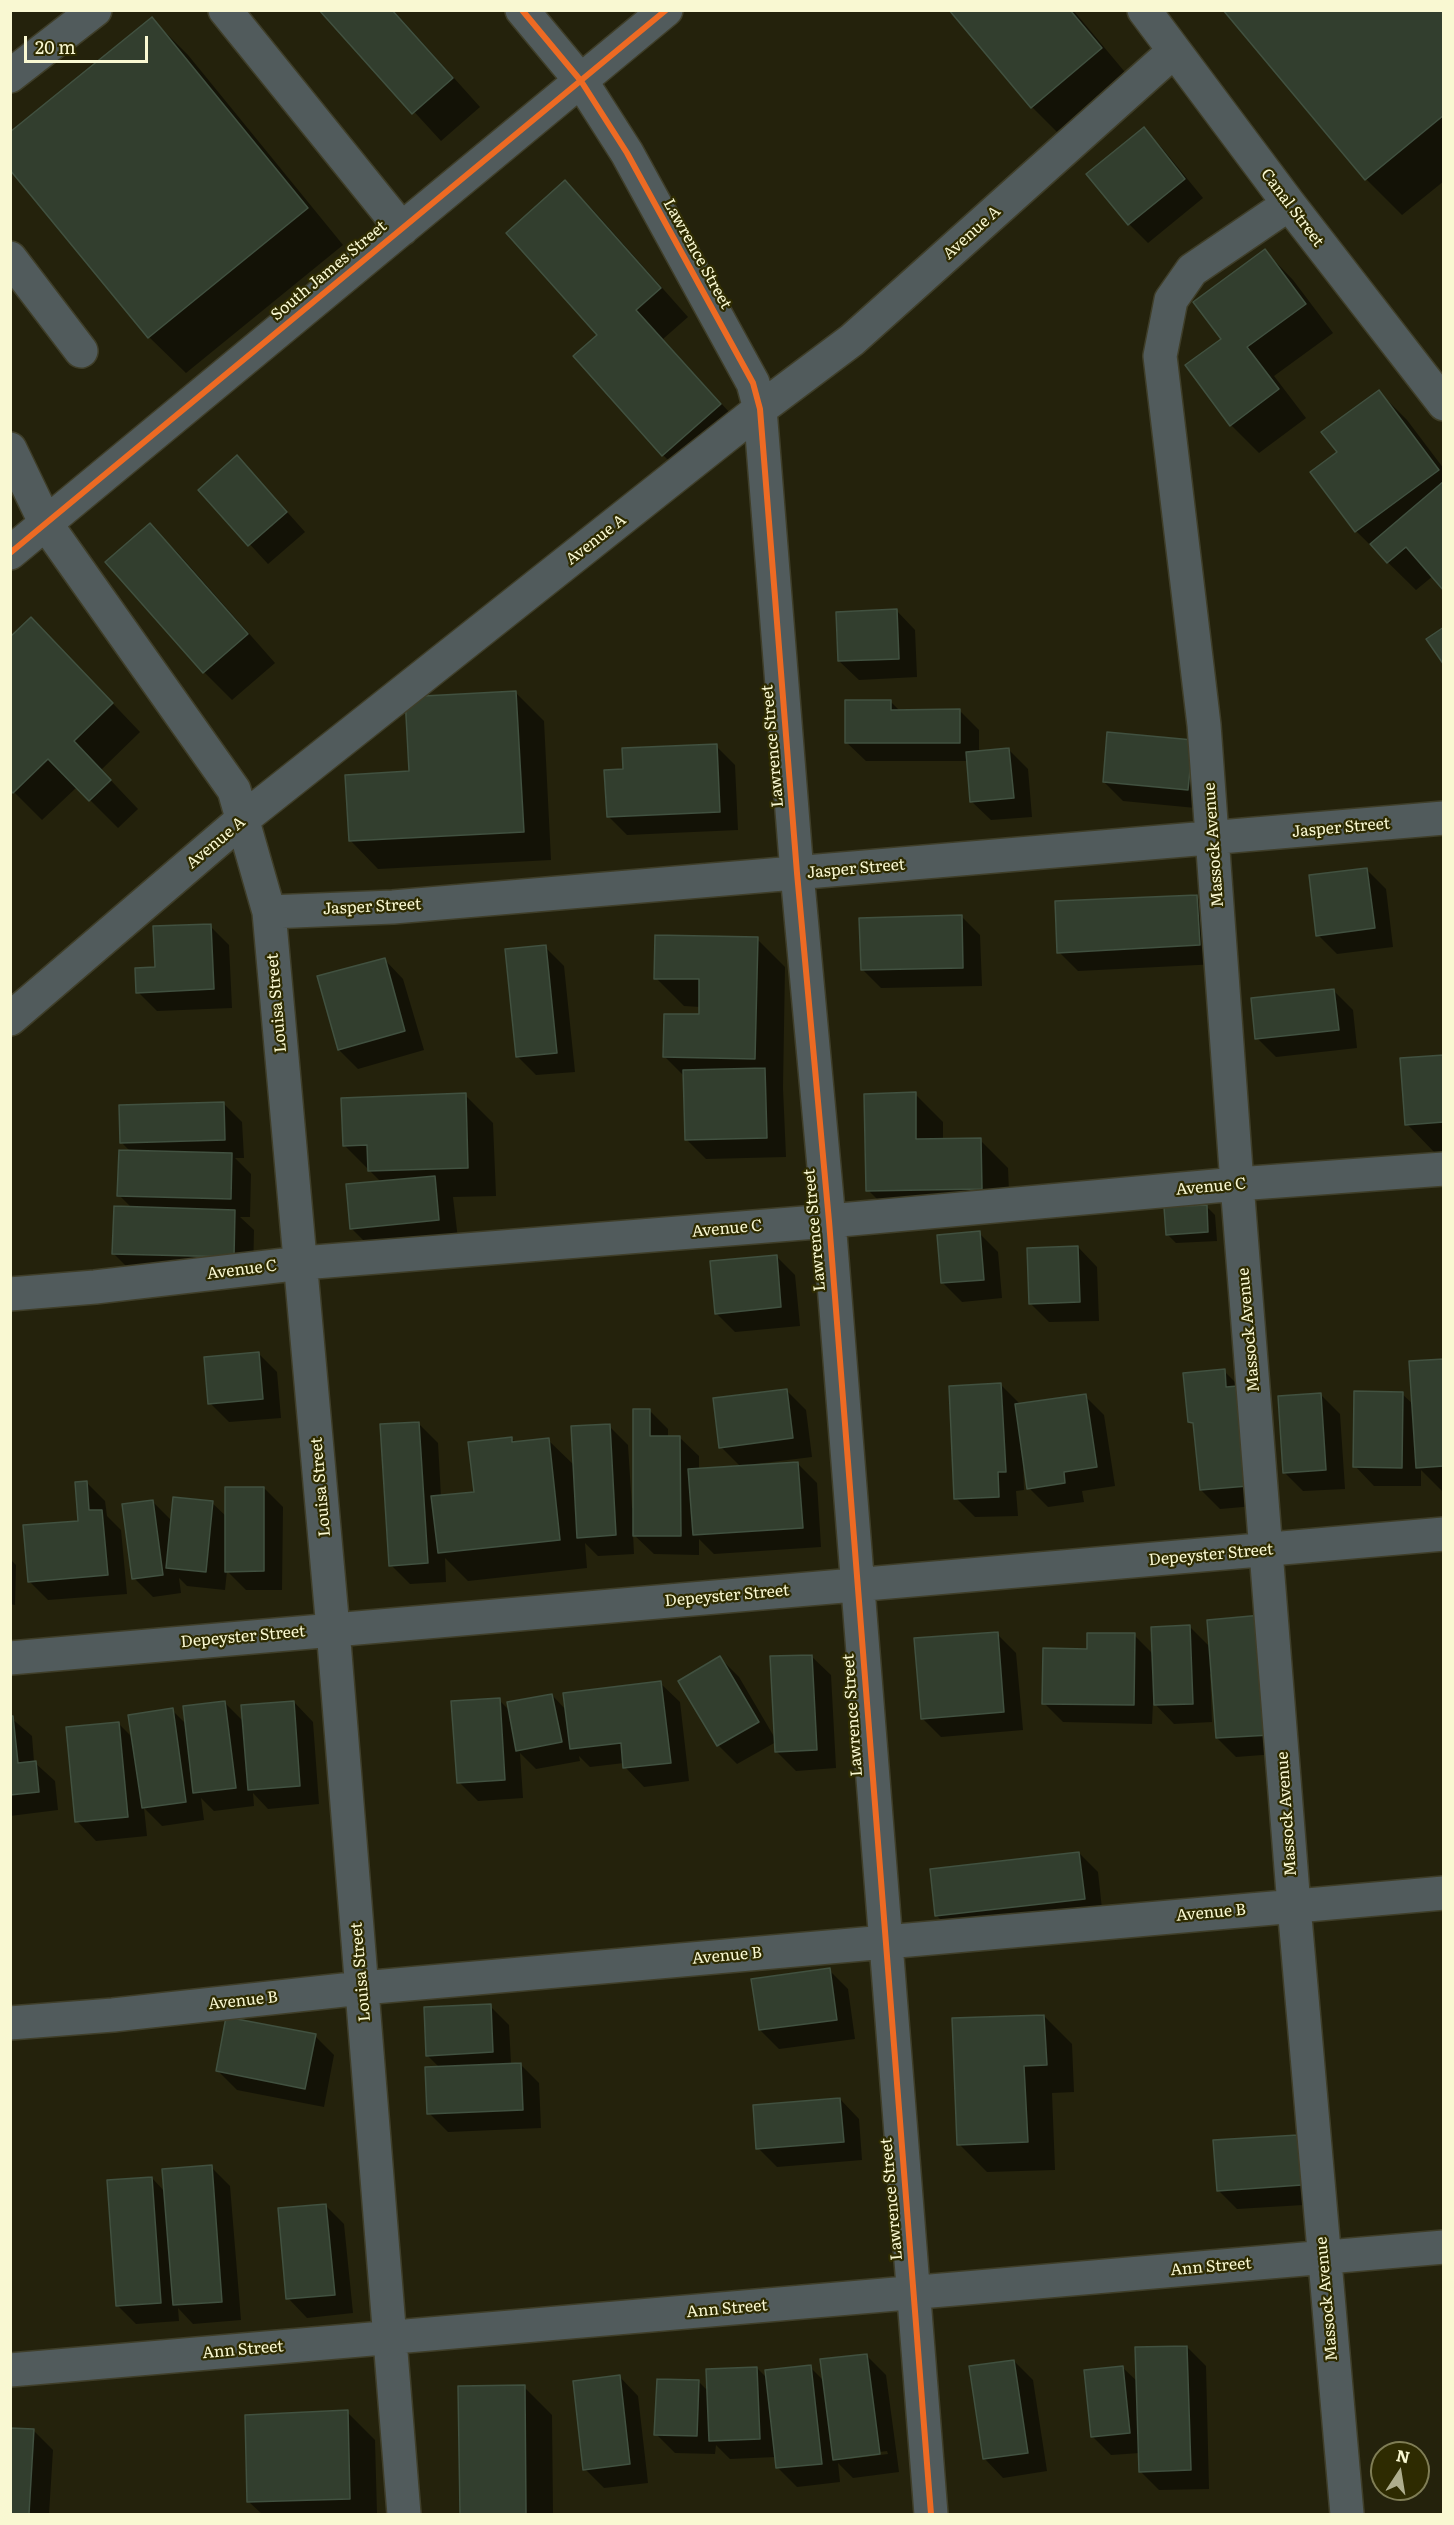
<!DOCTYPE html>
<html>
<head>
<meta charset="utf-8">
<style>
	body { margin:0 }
	#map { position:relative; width:1454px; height:2525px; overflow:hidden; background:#24220c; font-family:Literata,serif }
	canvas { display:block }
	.frame { position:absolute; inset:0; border:12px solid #f9f8d2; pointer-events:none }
	.north { position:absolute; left:1370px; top:2441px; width:60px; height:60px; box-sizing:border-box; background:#2e2b01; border:2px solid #7f7d55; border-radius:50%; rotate:12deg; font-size:16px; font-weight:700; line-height:24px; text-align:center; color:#f9f8d2 }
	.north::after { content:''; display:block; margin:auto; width:21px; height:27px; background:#aead8d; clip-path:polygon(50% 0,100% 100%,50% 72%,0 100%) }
	.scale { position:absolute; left:24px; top:36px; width:124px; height:27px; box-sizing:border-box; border:3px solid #f9f8d2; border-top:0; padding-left:8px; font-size:18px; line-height:21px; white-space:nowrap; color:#f9f8d2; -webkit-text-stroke:4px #2e2b01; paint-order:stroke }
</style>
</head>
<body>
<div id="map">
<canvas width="1454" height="2525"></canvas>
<div class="frame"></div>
<div class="north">N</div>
<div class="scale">20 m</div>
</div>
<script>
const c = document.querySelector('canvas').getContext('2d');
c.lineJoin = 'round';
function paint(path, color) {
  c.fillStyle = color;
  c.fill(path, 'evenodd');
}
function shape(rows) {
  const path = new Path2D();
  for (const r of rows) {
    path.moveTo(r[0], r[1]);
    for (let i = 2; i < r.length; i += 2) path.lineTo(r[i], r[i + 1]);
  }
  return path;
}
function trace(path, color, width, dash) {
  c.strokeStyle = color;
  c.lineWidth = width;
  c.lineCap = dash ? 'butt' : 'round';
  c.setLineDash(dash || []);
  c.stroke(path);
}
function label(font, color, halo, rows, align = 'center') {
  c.font = font + ' Literata,serif';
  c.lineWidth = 4.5;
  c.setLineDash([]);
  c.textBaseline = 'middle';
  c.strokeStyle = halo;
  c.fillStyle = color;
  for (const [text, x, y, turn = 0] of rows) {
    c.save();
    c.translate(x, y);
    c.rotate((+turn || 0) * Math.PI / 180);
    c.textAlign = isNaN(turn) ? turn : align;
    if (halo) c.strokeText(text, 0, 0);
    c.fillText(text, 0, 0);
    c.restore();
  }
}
paint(shape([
	[321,10,393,10,480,107,441,141],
	[951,10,1073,10,1129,77,1060,135,1032,107],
	[1444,10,1444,181,1402,215,1366,179],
	[152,19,188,55,343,245,186,373,149,337,10,167],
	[1143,129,1162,148,1203,198,1148,243,1129,224],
	[565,182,593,210,688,317,663,339,748,433,691,483,663,455,599,335],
	[1265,251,1293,280,1333,333,1274,376,1306,418,1259,453,1231,425,1223,339],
	[1379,392,1407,420,1444,469,1444,589,1433,576,1416,590,1356,531,1312,472,1339,452],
	[255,476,305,532,268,564,200,490],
	[150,525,178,553,275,663,232,700,204,672,107,562],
	[896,610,915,630,917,677,859,680,839,661],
	[59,647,140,732,101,770,138,809,118,828,77,787,42,820,10,788],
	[516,693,544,721,551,860,378,869,350,840,411,773],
	[890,701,900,711,960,711,979,730,979,752,1009,750,1028,769,1032,817,991,820,971,801,968,761,866,761,846,742],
	[1192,742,1206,809,1123,801,1104,782],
	[716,746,735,765,738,830,627,835,608,816],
	[1367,870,1386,889,1393,947,1337,954,1318,935],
	[1196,896,1216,915,1218,964,1078,971,1059,952],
	[961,916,980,935,982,986,881,988,862,969],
	[210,926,229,945,232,1008,157,1011,138,992,156,968],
	[757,939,785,967,783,1088,786,1157,706,1159,687,1140,685,1077,665,1057,700,1015,700,1007,684,1006,656,978],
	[545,947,564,966,575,1072,536,1075,517,1056],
	[384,959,403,979,424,1050,358,1069,339,1050],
	[1334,991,1353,1010,1357,1048,1276,1057,1257,1038],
	[1444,1056,1444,1152,1435,1153,1407,1124],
	[915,1094,943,1122,943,1140,980,1140,1008,1168,1010,1216,896,1218,868,1190],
	[465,1095,493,1123,496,1196,453,1197,458,1239,370,1247,351,1228,381,1182,344,1145],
	[223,1103,242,1122,244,1158,235,1158,251,1174,250,1217,240,1217,254,1230,253,1276,133,1273,114,1254,132,1208,119,1195,131,1152,121,1142],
	[1206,1206,1215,1215,1217,1241,1176,1243,1167,1234],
	[979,1233,998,1252,1002,1298,962,1302,943,1283],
	[1078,1247,1097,1267,1099,1321,1049,1322,1030,1303],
	[776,1256,795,1275,800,1326,735,1332,716,1313],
	[258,1353,277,1372,281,1418,229,1422,210,1403],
	[1444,1360,1444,1493,1421,1470,1421,1486,1374,1486,1355,1466,1402,1394,1414,1405],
	[1224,1371,1243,1390,1266,1505,1220,1509,1201,1490,1195,1427,1190,1421],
	[1001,1385,1020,1404,1085,1396,1104,1415,1115,1486,1082,1491,1084,1502,1048,1507,1029,1488,1025,1463,1023,1463,1024,1490,1016,1491,1018,1516,975,1517,956,1498],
	[787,1391,806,1410,812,1457,756,1464,756,1466,798,1464,817,1483,821,1547,714,1554,699,1539,699,1555,654,1554,633,1534,634,1554,598,1556,585,1543,587,1568,468,1581,445,1558,446,1582,410,1584,391,1565,419,1424,438,1443,441,1497,475,1493,511,1438,516,1443,548,1440,575,1466,609,1426,628,1445,632,1508,634,1508,649,1410,668,1429,668,1437,679,1437,699,1456,699,1470,741,1467,721,1447],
	[1321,1395,1340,1414,1345,1489,1303,1491,1284,1472],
	[86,1482,105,1501,107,1516,121,1530,127,1594,48,1600,29,1581,80,1522],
	[264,1488,283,1507,282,1590,246,1590,227,1571,225,1590,187,1586,179,1578,181,1593,153,1597,134,1578,152,1501,172,1521,212,1503,227,1517],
	[10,1559,16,1565,15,1605,10,1604],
	[1190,1627,1211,1648,1289,1753,1236,1757,1217,1738,1213,1674,1210,1674,1212,1722,1174,1724,1153,1702,1152,1724,1063,1722,1044,1703,1088,1650,1134,1635,1153,1654],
	[997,1634,1016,1653,1023,1730,941,1737,922,1718],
	[811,1656,831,1675,836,1768,796,1771,777,1752,776,1742,737,1764,718,1745,720,1658,739,1677,776,1740],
	[660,1683,680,1702,689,1781,644,1787,625,1767,624,1763,590,1767,579,1756,580,1761,536,1769,520,1753,523,1798,478,1801,459,1782,499,1700,510,1711,552,1695,566,1710],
	[294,1702,313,1722,319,1804,268,1809,253,1793,254,1806,214,1811,201,1798,204,1820,162,1826,144,1808,147,1836,96,1841,77,1821,118,1723,133,1738,172,1710,187,1725,225,1703,244,1722],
	[10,1717,32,1736,34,1762,55,1781,58,1810,10,1816],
	[1079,1853,1098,1872,1103,1918,956,1935,937,1916,931,1870],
	[829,1970,848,1989,855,2039,779,2049,760,2030],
	[490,2006,509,2025,511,2064,520,2064,539,2083,541,2128,448,2132,429,2113,440,2068,427,2055],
	[1044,2016,1072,2044,1074,2092,1052,2093,1055,2170,987,2172,959,2144],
	[315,2036,334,2055,324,2107,237,2090,218,2071],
	[840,2099,859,2119,862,2160,777,2167,758,2148],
	[1298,2137,1320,2204,1237,2209,1218,2190],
	[211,2167,230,2186,241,2320,193,2324,178,2308,179,2321,136,2324,117,2305,152,2178,165,2192],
	[325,2205,344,2224,353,2313,307,2318,288,2298],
	[1187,2347,1206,2366,1209,2489,1159,2490,1140,2471,1140,2453,1111,2455,1092,2436,1123,2368,1138,2382],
	[867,2356,886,2375,899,2472,853,2478,838,2463,840,2482,797,2487,778,2468,776,2457,730,2459,716,2445,715,2454,675,2453,656,2434,699,2382,709,2392,757,2368,768,2379,810,2367,824,2381],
	[887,2451,888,2454,849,2459,849,2456],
	[1014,2361,1033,2380,1047,2471,1003,2478,984,2458],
	[619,2376,638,2396,648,2483,604,2488,585,2469],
	[460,2387,524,2387,552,2415,553,2514,461,2514],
	[347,2412,375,2440,377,2514,262,2514,249,2502],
	[10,2429,34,2431,53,2450,49,2514,10,2514]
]), '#0007');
const building = shape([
	[319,10,392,10,453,78,412,114,319,10],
	[949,10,1070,10,1102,48,1031,108,949,10],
	[1223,10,1444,10,1444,115,1365,180,1223,10],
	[152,17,308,208,148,338,10,170,10,132,152,17],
	[1144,127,1185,179,1128,225,1086,174,1144,127],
	[565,180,661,288,636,310,721,404,662,456,573,356,597,335,506,233,565,180],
	[1265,249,1306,304,1247,347,1279,389,1230,426,1185,365,1221,339,1193,302,1265,249],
	[1379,390,1439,470,1355,532,1310,472,1337,452,1321,432,1379,390],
	[237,455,287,512,248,546,198,490,237,455],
	[1444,481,1444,591,1406,547,1387,563,1370,544,1444,481],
	[150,523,248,634,203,673,105,562,150,523],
	[897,609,899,659,838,661,836,612,897,609],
	[31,617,113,703,74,741,111,780,89,801,48,759,13,793,10,790,10,637,31,617],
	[1444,627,1444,665,1426,639,1444,627],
	[516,691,524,832,349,841,345,775,409,771,405,697,516,691],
	[845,700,891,700,891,710,960,709,960,743,845,743,845,700],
	[1107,732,1193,740,1188,790,1103,782,1107,732],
	[717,744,720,812,607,817,604,770,623,769,622,748,717,744],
	[1009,748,1014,798,970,802,966,752,1009,748],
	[1367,868,1375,928,1316,936,1309,875,1367,868],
	[1197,895,1200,945,1057,953,1055,901,1197,895],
	[962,915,963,968,861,970,859,918,962,915],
	[211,924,214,989,136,993,135,968,155,967,153,926,211,924],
	[655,935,758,937,755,1059,663,1057,664,1014,699,1014,699,979,654,979,655,935],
	[546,945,557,1053,516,1057,505,949,546,945],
	[385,958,405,1031,338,1050,317,976,385,958],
	[1334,989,1339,1030,1255,1039,1251,998,1334,989],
	[1444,1055,1444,1122,1405,1125,1400,1058,1444,1055],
	[765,1068,767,1138,685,1140,683,1070,765,1068],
	[916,1092,916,1139,981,1138,982,1189,866,1191,864,1094,916,1092],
	[466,1093,468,1168,368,1171,367,1145,343,1146,341,1098,466,1093],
	[224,1102,225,1140,120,1143,119,1105,224,1102],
	[119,1150,232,1153,231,1199,117,1196,119,1150],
	[435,1176,439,1220,350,1229,346,1184,435,1176],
	[1207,1205,1208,1232,1166,1235,1164,1207,1207,1205],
	[114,1206,235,1210,234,1257,112,1254,114,1206],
	[980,1231,984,1280,941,1283,937,1235,980,1231],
	[1078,1246,1080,1302,1029,1304,1027,1248,1078,1246],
	[777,1255,781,1307,715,1314,710,1261,777,1255],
	[259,1352,263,1399,208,1404,204,1357,259,1352],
	[1444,1359,1444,1466,1416,1468,1409,1361,1444,1359],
	[1225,1369,1226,1387,1238,1386,1248,1486,1200,1490,1193,1423,1188,1422,1183,1373,1225,1369],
	[1001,1383,1006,1472,998,1472,999,1497,954,1499,949,1386,1001,1383],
	[787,1389,793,1438,719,1448,713,1398,787,1389],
	[1354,1391,1403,1392,1402,1468,1353,1467,1354,1391],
	[1321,1393,1326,1470,1283,1473,1278,1396,1321,1393],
	[1086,1394,1097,1467,1064,1472,1065,1483,1027,1489,1015,1404,1086,1394],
	[633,1409,650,1409,650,1436,680,1436,681,1536,633,1536,633,1409],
	[419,1422,428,1563,389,1566,380,1424,419,1422],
	[610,1424,616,1535,577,1538,571,1426,610,1424],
	[512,1437,512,1442,549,1438,560,1540,438,1553,431,1496,474,1492,468,1442,512,1437],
	[798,1462,803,1528,693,1535,688,1469,798,1462],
	[87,1481,89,1510,102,1510,108,1575,28,1582,23,1525,78,1521,75,1482,87,1481],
	[225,1487,264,1487,264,1571,225,1572,225,1487],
	[173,1497,213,1501,206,1572,166,1568,173,1497],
	[153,1500,163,1575,132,1579,122,1504,153,1500],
	[1262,1615,1271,1735,1216,1738,1207,1620,1262,1615],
	[1190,1625,1193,1704,1154,1705,1151,1627,1190,1625],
	[998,1632,1004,1712,921,1719,914,1638,998,1632],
	[1087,1633,1135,1633,1134,1705,1042,1704,1043,1648,1087,1649,1087,1633],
	[812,1655,817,1750,775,1752,770,1656,812,1655],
	[720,1656,759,1722,717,1746,678,1681,720,1656],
	[661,1681,671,1763,623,1768,621,1743,570,1749,563,1693,661,1681],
	[552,1694,562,1742,516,1751,507,1702,552,1694],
	[500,1698,505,1780,457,1783,451,1701,500,1698],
	[225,1701,236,1788,193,1793,183,1706,225,1701],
	[294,1701,300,1786,248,1790,241,1705,294,1701],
	[173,1708,186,1802,142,1808,128,1715,173,1708],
	[10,1716,13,1716,18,1763,36,1761,39,1792,10,1795,10,1716],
	[119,1722,128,1817,75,1822,66,1727,119,1722],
	[1079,1852,1085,1899,935,1916,930,1869,1079,1852],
	[830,1968,837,2020,759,2030,751,1979,830,1968],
	[491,2004,493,2052,426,2056,424,2007,491,2004],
	[1044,2015,1047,2065,1024,2066,1028,2142,957,2145,952,2018,1044,2015],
	[226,2017,316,2034,305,2089,216,2071,226,2017],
	[521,2063,523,2110,427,2114,425,2067,521,2063],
	[840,2098,844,2142,756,2149,753,2105,840,2098],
	[1298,2135,1302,2185,1217,2191,1213,2140,1298,2135],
	[212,2165,222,2302,173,2305,162,2169,212,2165],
	[152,2177,161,2303,116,2306,107,2180,152,2177],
	[326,2204,335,2295,286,2299,278,2208,326,2204],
	[1187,2346,1191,2470,1139,2472,1135,2347,1187,2346],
	[867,2354,880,2454,833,2460,820,2359,867,2354],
	[1014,2360,1028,2453,983,2459,969,2366,1014,2360],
	[811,2365,822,2464,776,2468,765,2370,811,2365],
	[1123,2366,1130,2433,1091,2437,1084,2370,1123,2366],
	[757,2367,760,2439,709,2441,706,2369,757,2367],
	[620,2375,630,2464,583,2470,573,2381,620,2375],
	[657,2379,699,2380,697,2436,654,2435,657,2379],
	[525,2385,526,2514,460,2514,458,2386,525,2385],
	[348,2410,350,2499,247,2502,245,2415,348,2410],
	[10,2428,34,2429,29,2514,10,2514,10,2428]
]);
paint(building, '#323e2e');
trace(building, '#415140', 1.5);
const minor = shape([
	[225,10,402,229],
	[522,10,581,81,627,153,753,383,760,409,797,873,829,1221,931,2514],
	[1144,10,1289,204,1444,404],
	[10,76,95,10],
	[1289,204,1192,270,1171,300,1160,356,1204,725,1237,1184,1294,1906,1347,2514],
	[10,258,81,351],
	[10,449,46,524,234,790,269,912,333,1629,404,2514],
	[10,553,666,10],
	[269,912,393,907,1444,818],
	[10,1019,243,819,760,409,852,340,1173,52],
	[10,1294,95,1287,302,1263,829,1221,1237,1184,1444,1169],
	[10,1658,1444,1534],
	[10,2023,113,2015,362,1988,1444,1893],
	[10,2370,1444,2247]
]);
trace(minor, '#3f3e29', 36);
trace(minor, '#515b5c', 33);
trace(shape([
	[522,10,581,81,627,153,753,383,760,409,797,873,829,1221,931,2514],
	[10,553,666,10]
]), '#ed6a23', 6);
label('16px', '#f9f8d2', '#2e2b01', [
	["Canal Street",1292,208,53],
	["Avenue A",972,233,-42],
	["Lawrence Street",697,254,61],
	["South James Street",329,271,-40],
	["Avenue A",596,540,-38],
	["Lawrence Street",773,746,-95],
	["Jasper Street",1341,828,-5],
	["Avenue A",216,843,-40],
	["Massock Avenue",1214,845,-94],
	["Jasper Street",856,869,-5],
	["Jasper Street",372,907,-3],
	["Louisa Street",277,1003,-95],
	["Avenue C",1211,1187,-5],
	["Avenue C",727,1229,-5],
	["Lawrence Street",815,1230,-95],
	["Avenue C",242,1270,-7],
	["Massock Avenue",1249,1330,-95],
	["Louisa Street",321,1487,-95],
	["Depeyster Street",1211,1555,-5],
	["Depeyster Street",727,1596,-5],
	["Depeyster Street",243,1637,-5],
	["Lawrence Street",853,1715,-94],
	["Massock Avenue",1287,1814,-94],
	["Avenue B",1211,1913,-5],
	["Avenue B",727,1956,-5],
	["Louisa Street",361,1972,-95],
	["Avenue B",243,2001,-6],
	["Lawrence Street",892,2199,-95],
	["Ann Street",1211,2267,-5],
	["Massock Avenue",1327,2299,-95],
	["Ann Street",727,2309,-5],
	["Ann Street",243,2350,-5]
]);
</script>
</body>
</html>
